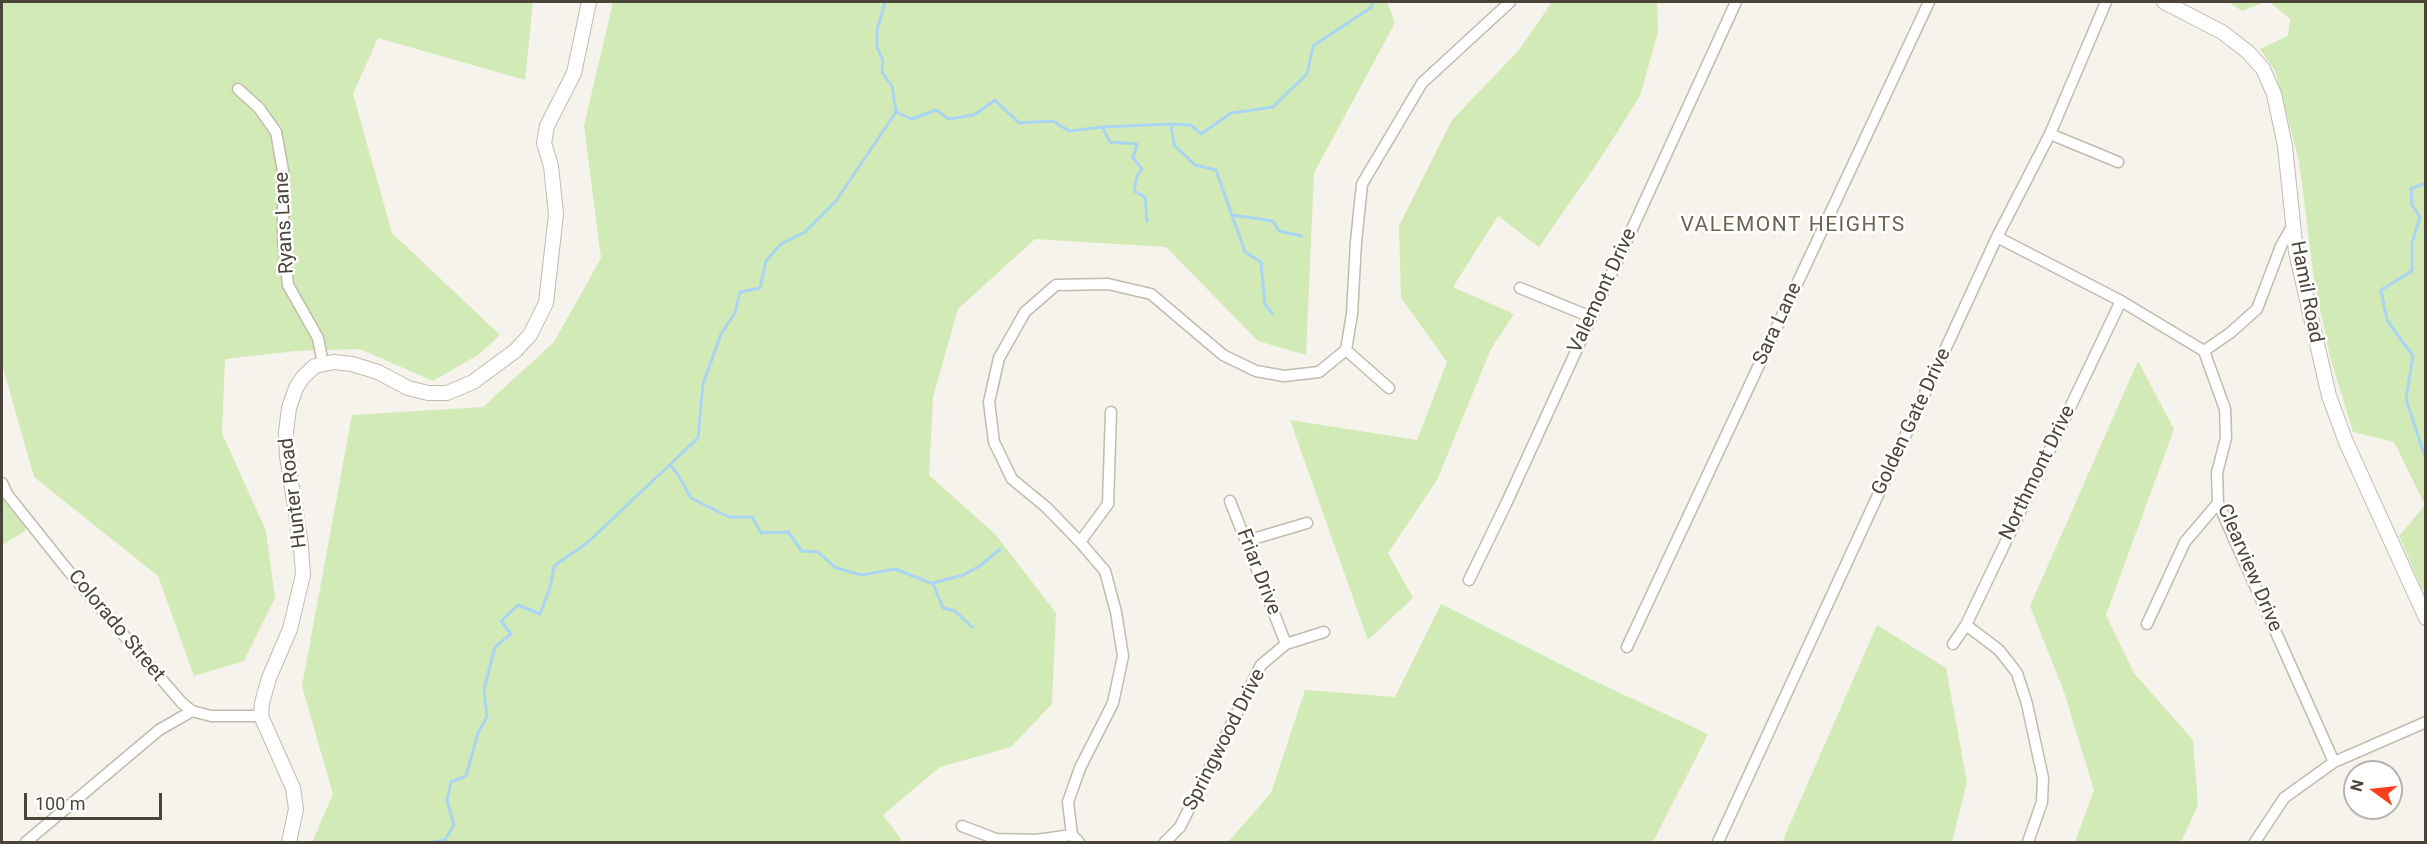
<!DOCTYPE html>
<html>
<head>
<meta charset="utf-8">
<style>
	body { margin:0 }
	#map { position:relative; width:2427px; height:844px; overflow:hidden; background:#f6f3ec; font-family:Roboto,sans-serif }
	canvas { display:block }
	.frame { position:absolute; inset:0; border:3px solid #4b4439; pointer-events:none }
	.north { position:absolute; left:2343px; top:760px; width:60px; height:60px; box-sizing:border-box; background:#fff; border:2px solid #b7b4b0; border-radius:50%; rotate:285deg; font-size:16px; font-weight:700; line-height:24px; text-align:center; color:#4b4439 }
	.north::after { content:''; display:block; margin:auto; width:21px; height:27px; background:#fc3f1d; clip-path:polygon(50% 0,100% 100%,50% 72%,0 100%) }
	.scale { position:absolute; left:24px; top:793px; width:138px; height:27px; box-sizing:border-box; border:3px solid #4b4439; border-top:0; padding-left:8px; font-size:18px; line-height:21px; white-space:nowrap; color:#4b4439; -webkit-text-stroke:4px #fff; paint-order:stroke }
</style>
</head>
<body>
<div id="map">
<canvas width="2427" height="844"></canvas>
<div class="frame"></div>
<div class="north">N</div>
<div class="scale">100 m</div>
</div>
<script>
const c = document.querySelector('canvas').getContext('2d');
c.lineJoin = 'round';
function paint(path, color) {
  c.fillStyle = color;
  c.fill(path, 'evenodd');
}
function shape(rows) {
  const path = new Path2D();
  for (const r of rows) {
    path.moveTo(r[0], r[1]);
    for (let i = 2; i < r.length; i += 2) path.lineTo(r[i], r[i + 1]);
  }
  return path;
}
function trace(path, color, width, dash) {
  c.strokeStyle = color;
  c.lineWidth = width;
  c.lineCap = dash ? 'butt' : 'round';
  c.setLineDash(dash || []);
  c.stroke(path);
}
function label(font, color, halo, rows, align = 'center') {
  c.font = font + ' Roboto,sans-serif';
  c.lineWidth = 5;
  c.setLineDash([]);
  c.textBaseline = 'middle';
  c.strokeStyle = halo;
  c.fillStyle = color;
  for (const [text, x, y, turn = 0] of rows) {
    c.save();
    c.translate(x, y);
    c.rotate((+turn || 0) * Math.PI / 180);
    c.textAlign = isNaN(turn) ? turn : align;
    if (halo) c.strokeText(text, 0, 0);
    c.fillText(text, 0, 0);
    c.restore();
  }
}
paint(shape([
	[2,2,533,2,525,80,378,38,353,94,392,233,500,335,478,355,433,381,360,349,296,351,225,359,222,433,266,531,275,598,244,661,194,676,158,576,34,477,2,364],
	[613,2,1387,2,1395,23,1314,173,1306,355,1258,341,1166,247,1035,239,958,309,933,397,929,475,996,535,1056,613,1052,704,1011,747,940,767,883,815,903,842,312,842,333,794,302,686,352,415,483,407,554,342,601,258,584,126],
	[1552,2,1657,2,1658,32,1640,96,1600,159,1539,247,1498,216,1453,287,1514,314,1491,349,1437,480,1388,553,1413,598,1368,640,1290,420,1417,440,1447,362,1401,298,1399,226,1452,120,1519,50],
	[2229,2,2265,2,2242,11],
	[2270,2,2425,2,2425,589,2422,589,2399,536,2425,505,2394,442,2353,432,2330,357,2314,280,2299,161,2275,71,2260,49,2288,36,2290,19],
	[2138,361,2174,429,2106,615,2134,673,2193,740,2198,805,2181,842,2075,842,2094,790,2064,692,2030,606],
	[2,498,26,527,25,531,2,545],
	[1441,604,1590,679,1708,734,1653,842,1228,842,1271,793,1305,690,1395,697],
	[1877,625,1946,668,1967,782,1952,842,1782,842]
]), '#d2eab5');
trace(shape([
	[896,112,912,119,936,110,949,119,974,115,995,100,1019,123,1053,121,1069,131,1102,127,1171,124,1174,145,1195,165,1216,170,1245,252,1261,262,1265,305,1273,314],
	[1171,124,1191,125,1201,134,1231,113,1273,107,1307,74,1313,46,1372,7,1372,2],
	[1102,127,1110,142,1137,144,1133,158,1142,169,1137,176,1134,191,1145,197,1147,221],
	[2426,183,2411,189,2412,205,2420,217,2412,243,2412,271,2381,290,2387,320,2413,356,2406,399,2426,460],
	[1232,215,1273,221,1279,231,1302,236],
	[671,466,677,473,691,498,729,517,752,517,761,533,788,532,802,551,818,552,836,568,862,575,895,569,933,584,943,608,955,611,972,627],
	[933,583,963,575,980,566,1000,549],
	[434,842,445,840,454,825,447,800,451,782,466,776,478,733,487,717,484,689,495,647,511,634,501,621,518,605,540,614,550,588,554,566,587,543,698,438,703,384,721,334,735,313,740,292,760,288,766,261,781,244,805,232,836,201,896,112,892,86,882,72,883,61,877,47,877,30,885,2]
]), '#a9d4f2', 3);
const minor = shape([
	[238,89,259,108,276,132,283,171,283,240,288,285,318,338,323,364],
	[2050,134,2118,162],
	[1997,237,2121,301,2204,351,2225,409,2226,438,2217,473,2218,503,2334,762],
	[1520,288,1591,317],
	[1346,350,1389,388],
	[2204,351,2230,333,2257,309,2281,246,2293,225],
	[2,483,7,494,66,568,182,703,192,711,211,716,261,716],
	[1230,501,1286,644],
	[1246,541,1307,523],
	[1080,542,1108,504,1111,412],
	[1469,580,1506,504,1736,2],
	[2147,624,2185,542,2218,503],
	[1966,625,1999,650,2017,673,2027,704,2043,778,2042,802,2028,842],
	[1953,644,1966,625,2121,301],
	[1627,647,1929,2],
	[962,826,996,839,1036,840,1072,835],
	[26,842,159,730,192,711],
	[1079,842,1072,835,1068,802,1080,768,1113,703,1123,656,1116,612,1105,571,1080,542,1046,507,1012,479,994,442,989,402,999,358,1025,312,1056,285,1108,284,1151,294,1223,355,1256,371,1284,376,1319,372,1346,350,1352,314,1356,242,1362,184,1422,83,1510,2],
	[1165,842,1180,827,1261,665,1286,644,1324,632],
	[1718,842,1997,237,2050,134,2106,2],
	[2255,842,2284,798,2334,762,2426,722]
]);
const tertiary = shape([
	[2164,2,2222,32,2248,52,2263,69,2274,94,2285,146,2296,252,2329,396,2346,442,2426,618],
	[289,842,296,809,293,788,261,716,262,703,269,678,290,629,303,575,301,546,287,456,286,432,289,408,296,388,303,377,315,366,334,362,352,364,378,372,408,388,428,393,447,393,473,382,515,351,530,335,546,303,556,214,551,166,544,143,547,126,574,73,589,2]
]);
trace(minor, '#c2bbae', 13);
trace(tertiary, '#c2bbae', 16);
trace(minor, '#fff', 10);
trace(tertiary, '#fff', 14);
label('20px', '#4b4439', '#fff', [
	["Ryans Lane",285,223,-93],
	["Valemont Drive",1603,291,-65],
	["Hamil Road",2306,292,79],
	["Sara Lane",1778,324,-65],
	["Golden Gate Drive",1912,422,-65],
	["Northmont Drive",2038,473,-64],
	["Hunter Road",294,493,-97],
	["Clearview Drive",2249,568,67],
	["Friar Drive",1258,572,69],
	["Colorado Street",116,626,50],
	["Springwood Drive",1225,740,-63]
]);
c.letterSpacing = '1.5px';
label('21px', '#6e6250', '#fff', [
	["VALEMONT HEIGHTS",1793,226]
]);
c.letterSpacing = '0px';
</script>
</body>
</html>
